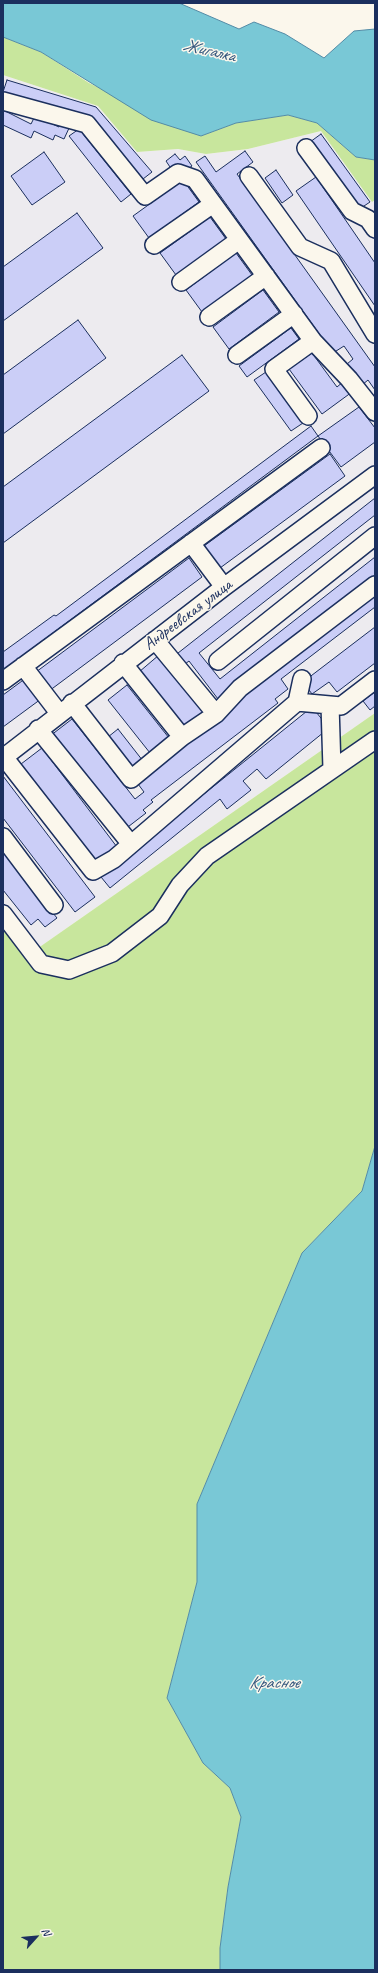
<!DOCTYPE html>
<html>
<head>
<meta charset="utf-8">
<style>
	body { margin:0 }
	#map { position:relative; width:378px; height:1973px; overflow:hidden; background:#fbf7ec; font-family:Caveat,sans-serif }
	canvas { display:block }
	.frame { position:absolute; inset:0; border:4px solid #1b2f5e; pointer-events:none }
	.north { position:absolute; left:16px; top:1917px; width:40px; height:40px; -webkit-text-stroke:3px #fbf7ec; paint-order:stroke; rotate:63deg; font-size:11px; font-weight:700; line-height:16px; text-align:center; color:#1b2f5e }
	.north::after { content:''; display:block; margin:auto; width:14px; height:18px; background:#1b2f5e; clip-path:polygon(50% 0,100% 100%,50% 72%,0 100%) }
</style>
</head>
<body>
<div id="map">
<canvas width="378" height="1973"></canvas>
<div class="frame"></div>
<div class="north">N</div>
</div>
<script>
const c = document.querySelector('canvas').getContext('2d');
c.lineJoin = 'round';
function paint(path, color) {
  c.fillStyle = color;
  c.fill(path, 'evenodd');
}
function shape(rows) {
  const path = new Path2D();
  for (const r of rows) {
    path.moveTo(r[0], r[1]);
    for (let i = 2; i < r.length; i += 2) path.lineTo(r[i], r[i + 1]);
  }
  return path;
}
function trace(path, color, width, dash) {
  c.strokeStyle = color;
  c.lineWidth = width;
  c.lineCap = dash ? 'butt' : 'round';
  c.setLineDash(dash || []);
  c.stroke(path);
}
function label(font, color, halo, rows, align = 'center') {
  c.font = font + ' Caveat,sans-serif';
  c.lineWidth = 3;
  c.setLineDash([]);
  c.textBaseline = 'middle';
  c.strokeStyle = halo;
  c.fillStyle = color;
  for (const [text, x, y, turn = 0] of rows) {
    c.save();
    c.translate(x, y);
    c.rotate((+turn || 0) * Math.PI / 180);
    c.textAlign = isNaN(turn) ? turn : align;
    if (halo) c.strokeText(text, 0, 0);
    c.fillText(text, 0, 0);
    c.restore();
  }
}
paint(shape([
	[3,75,98,106,137,152,178,149,206,154,248,149,321,131,372,202,375,200,375,713,31,953,3,919]
]), '#edebef');
paint(shape([
	[3,37,41,52,89,83,201,136,236,123,288,115,317,123,356,157,375,160,375,200,372,202,321,131,248,149,206,154,178,149,137,152,98,106,3,75],
	[375,713,375,1146,362,1191,302,1253,197,1504,197,1582,167,1698,203,1763,230,1788,241,1817,228,1887,220,1948,220,1970,3,1970,3,919,31,953]
]), '#c8e69d');
const water = shape([
	[3,3,179,3,239,29,254,22,285,34,324,58,354,31,375,29,375,160,356,157,317,123,288,115,236,123,201,136,151,120,41,52,3,37,3,3],
	[375,1146,375,1970,220,1970,220,1948,228,1887,241,1817,230,1788,203,1763,167,1698,197,1582,197,1504,302,1253,362,1191,375,1146]
]);
paint(water, '#79c8d6');
trace(water, '#538ba6', 1);
const building = shape([
	[7,80,96,107,152,172,143,179,91,120,3,92,7,80],
	[3,110,31,124,35,116,59,127,61,122,70,126,64,139,55,135,53,140,34,131,31,138,3,125,3,110],
	[79,129,131,194,121,202,69,136,79,129],
	[321,134,370,202,358,210,310,142,321,134],
	[245,151,253,162,237,174,375,367,375,390,368,380,362,385,347,364,353,359,344,346,333,353,196,162,205,156,216,172,245,151],
	[44,152,65,182,32,205,11,176,44,152],
	[175,154,180,160,185,156,192,166,183,172,172,170,166,161,175,154],
	[276,170,293,195,282,203,265,178,276,170],
	[316,177,375,263,375,306,296,191,316,177],
	[183,180,199,202,149,238,133,216,183,180],
	[77,213,103,248,3,321,3,267,77,213],
	[210,217,226,239,176,275,160,253,210,217],
	[236,253,252,275,202,312,186,290,236,253],
	[263,290,279,312,229,349,213,327,263,290],
	[78,320,106,358,3,434,3,375,78,320],
	[291,328,299,339,247,377,239,366,291,328],
	[312,353,337,387,344,381,352,392,322,414,289,369,312,353],
	[182,355,209,391,3,543,3,487,182,355],
	[266,372,303,423,291,431,254,380,266,372],
	[359,407,375,428,375,442,341,467,318,436,359,407],
	[311,426,318,436,3,670,3,652,54,615,56,616,311,426],
	[330,454,345,476,220,568,204,546,330,454],
	[375,498,375,515,199,653,220,679,375,557,375,575,218,699,189,661,181,667,173,657,375,498],
	[189,558,202,577,49,691,36,672,189,558],
	[375,590,375,607,281,679,288,689,275,699,278,703,151,800,153,802,143,810,146,813,124,830,50,736,72,719,135,799,144,792,135,780,245,696,242,691,375,590],
	[375,627,375,663,337,692,329,682,312,694,303,682,375,627],
	[159,655,206,712,185,729,139,672,159,655],
	[26,678,41,699,3,727,3,695,26,678],
	[127,685,173,743,154,758,108,700,127,685],
	[375,692,375,706,370,710,363,701,375,692],
	[312,707,329,728,266,779,257,769,243,781,251,790,227,809,220,799,110,888,101,877,312,707],
	[118,729,143,761,133,769,108,737,118,729],
	[42,748,117,847,96,863,21,764,42,748],
	[3,776,95,897,75,912,3,818,3,776],
	[3,851,57,918,45,927,38,919,31,925,3,890,3,851]
]);
paint(building, '#cbcef7');
trace(building, '#1b2f5e', 1);
const minor = shape([
	[3,101,87,124,145,196,178,173,195,179,313,341,349,379,375,412],
	[306,148,352,211,368,219,375,229],
	[249,176,300,247,331,261,375,334],
	[154,245,213,204],
	[181,282,239,240],
	[209,317,266,276],
	[237,355,294,314],
	[308,416,274,369,313,341],
	[191,543,224,587],
	[155,640,216,714],
	[218,661,375,536],
	[123,663,182,737],
	[23,666,59,713],
	[3,681,321,448],
	[297,702,341,706,375,680],
	[72,703,131,779,182,737,216,714,240,688,375,585],
	[330,705,332,769],
	[38,729,130,843],
	[4,757,93,871,114,859,297,702,302,679],
	[3,758,224,587,375,475],
	[3,837,54,905],
	[3,914,41,964,69,970,112,953,160,916,180,885,207,856,375,740]
]);
trace(minor, '#1b2f5e', 20);
trace(minor, '#fbf7ec', 17);
label('17px', '#1b2f5e', '#fbf7ec', [
	["Андреевская улица",188,615,-37]
]);
label('italic 18px', '#32557c', '#fbf7ec', [
	["Жигалка",209,51,13],
	["Красное",274,1683]
]);
</script>
</body>
</html>
